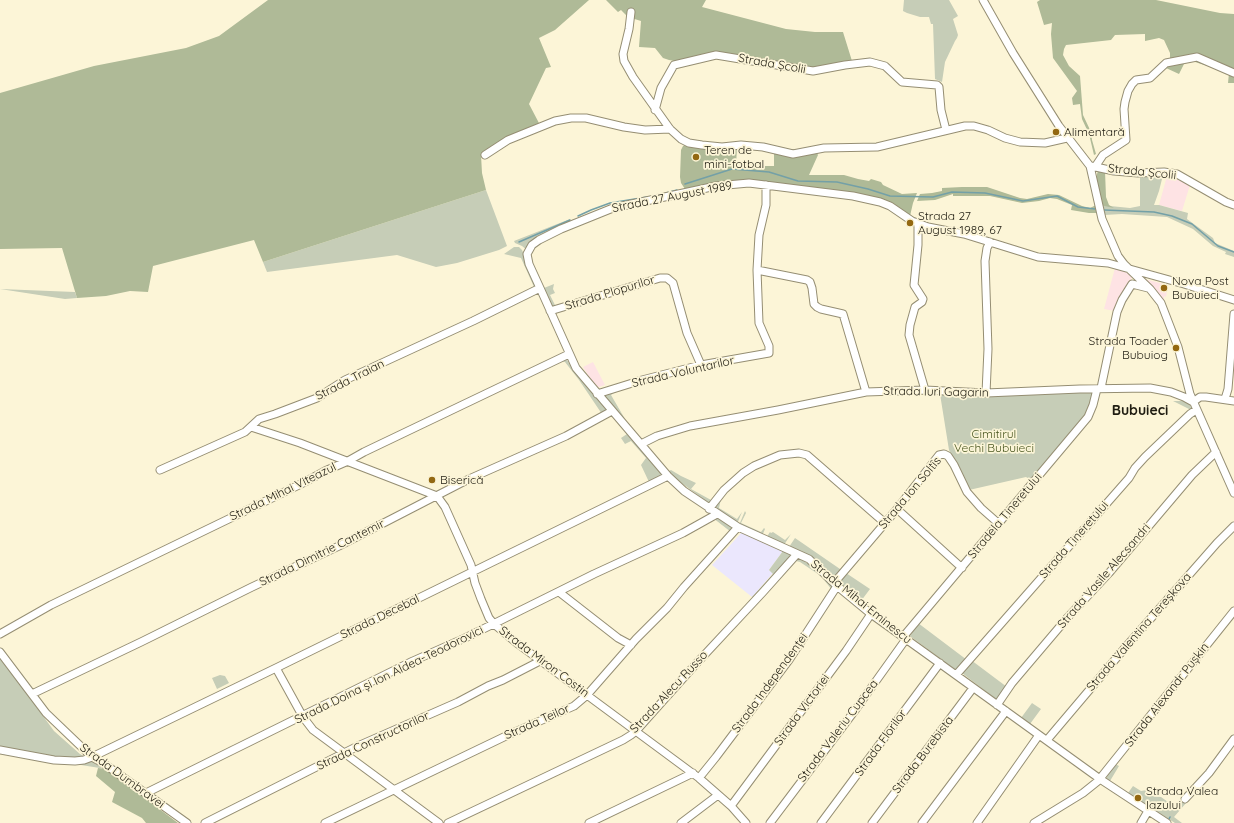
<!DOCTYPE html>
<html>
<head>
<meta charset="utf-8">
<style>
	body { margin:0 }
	canvas { display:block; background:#fcf5d7 }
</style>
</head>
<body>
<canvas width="1234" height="823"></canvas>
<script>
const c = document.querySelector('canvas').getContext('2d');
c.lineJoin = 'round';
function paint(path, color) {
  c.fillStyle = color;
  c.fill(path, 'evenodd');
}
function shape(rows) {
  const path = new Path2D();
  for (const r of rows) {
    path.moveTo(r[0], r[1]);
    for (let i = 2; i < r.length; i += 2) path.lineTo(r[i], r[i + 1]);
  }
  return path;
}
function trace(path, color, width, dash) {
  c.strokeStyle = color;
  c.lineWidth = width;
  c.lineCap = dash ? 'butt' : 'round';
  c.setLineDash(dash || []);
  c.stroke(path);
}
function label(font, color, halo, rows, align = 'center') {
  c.font = font + ' Quicksand,sans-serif';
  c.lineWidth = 3.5;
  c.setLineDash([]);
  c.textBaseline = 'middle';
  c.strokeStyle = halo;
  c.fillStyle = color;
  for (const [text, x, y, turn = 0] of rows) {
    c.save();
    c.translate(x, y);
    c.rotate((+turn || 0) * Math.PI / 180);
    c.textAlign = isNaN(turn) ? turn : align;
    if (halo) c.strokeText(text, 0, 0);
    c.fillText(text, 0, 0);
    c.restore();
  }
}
paint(shape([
	[1167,176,1187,183,1190,185,1182,211,1159,205],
	[1115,268,1126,272,1132,277,1115,311,1104,309],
	[1144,279,1168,285,1166,297,1164,296,1164,299,1161,300],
	[593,362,605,385,599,387,594,385,583,367]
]), '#fee3e4');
paint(shape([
	[742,532,783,551,769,570,773,573,752,597,712,565]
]), '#ebe7fd');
paint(shape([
	[904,0,949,0,958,16,953,19,958,35,957,38,955,41,945,62,942,82,935,79,933,24,931,24,929,17,920,17,907,13,903,11],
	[1163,175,1159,191,1154,205,1159,205,1188,213,1187,219,1213,238,1215,243,1234,251,1234,257,1225,254,1226,252,1213,246,1193,229,1167,217,1122,214,1104,215,1100,205,1130,208,1140,206,1140,176],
	[486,190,507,246,499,250,457,263,436,267,397,255,267,272,263,262],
	[570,219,571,223,527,250,522,246,515,243,514,241],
	[514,247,519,247,522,250,530,269,535,286,534,287,521,258,504,254],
	[554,284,553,289,555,293,550,295,556,307,553,308,544,288],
	[0,289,75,292,77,298,65,299],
	[562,360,567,360,577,375,607,410,606,412,602,414,579,380,565,362,560,361],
	[1083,390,1092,391,1091,406,1088,415,1038,474,1029,479,1026,477,969,490,949,450,940,394,1001,395,1078,391,1078,393,1083,393],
	[613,391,614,393,611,395,625,419,605,397,606,394],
	[1173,401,1183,401,1188,403,1192,408,1191,410],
	[613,416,662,474,661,476,649,482,641,465,646,458,631,441,625,444,621,438,627,434],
	[671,470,681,476,696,483,691,489,711,500,709,503,676,479,669,471],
	[721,499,719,508,737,519,742,512,737,524,715,509,715,507],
	[745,511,746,513,741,523,761,532,764,528,765,529,762,536,739,525],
	[717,517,733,527,734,530,731,532,713,518],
	[770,532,771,533,773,532,785,540,791,534,784,545,766,538],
	[795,538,840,569,844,569,833,578,789,547],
	[783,551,790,553,792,556,754,599,752,597,773,574,769,570],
	[798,559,801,559,821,573,833,585,832,590,821,576,800,562,796,561],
	[846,573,870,589,861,601,838,582],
	[918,623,967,660,957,671,910,636],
	[0,657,54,731,80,754,106,769,0,752],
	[971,660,1007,687,997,700,962,673],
	[220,675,225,676,229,683,217,689,212,678],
	[1032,703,1041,709,1030,724,1021,718],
	[1115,764,1119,766,1110,781,1106,778],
	[1133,786,1141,791,1147,790,1151,793,1151,796,1161,797,1175,807,1176,807,1183,799,1186,803,1174,817,1182,823,1175,823,1128,793]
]), '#c6cdb7');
paint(shape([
	[268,0,589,0,555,30,539,38,551,67,546,68,529,104,540,125,481,155,482,173,486,190,263,262,254,240,153,266,148,292,130,291,106,296,77,298,62,248,0,249,0,93,94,66,186,48,219,36],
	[606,0,706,0,702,7,786,29,815,32,843,32,852,61,820,69,717,52,680,62,669,60,663,58,655,48,639,47,641,21,628,17,621,10,618,12],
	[1040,0,1156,0,1220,13,1234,14,1234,83,1228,83,1229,73,1192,61,1185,62,1179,74,1166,68,1170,58,1170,53,1164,40,1159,38,1145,41,1145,34,1115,35,1111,40,1066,45,1064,49,1063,55,1069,66,1080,76,1083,115,1091,132,1092,140,1096,154,1094,155,1089,134,1082,119,1080,104,1073,105,1072,98,1077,91,1053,58,1051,34,1052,23,1044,25,1037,2],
	[685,145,722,148,737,147,736,166,774,166,774,152,821,151,817,153,818,155,809,175,844,175,858,179,869,181,871,179,881,182,883,185,902,194,917,193,913,203,910,216,886,200,863,195,718,183,685,189,681,183,680,177,681,150,683,146],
	[1098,171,1105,171,1106,197,1109,205,1114,208,1100,205,1097,187,1097,174],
	[962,187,987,187,1020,198,1027,199,1048,194,1059,195,1082,206,1090,208,1096,205,1098,213,1089,213,1071,210,1072,205,1057,199,1050,198,1039,201,1022,203,990,196,953,196,953,194,935,200,917,201,920,194,932,193,942,191,942,188],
	[98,768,106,769,178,823,146,823,142,818,112,802,115,792,96,776]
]), '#afba97');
trace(shape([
	[685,184,732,169,769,172,798,181,837,182,868,189,890,196,933,197,952,192,985,193,1023,201,1057,196,1078,207,1095,209],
	[666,193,677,190],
	[1104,210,1154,212,1172,216,1192,224,1218,246,1234,252],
	[578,216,591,210,610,203,647,197],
	[519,242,570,220],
	[1169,819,1170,817]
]), '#73a0a7', 1.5);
const minor = shape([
	[983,0,1013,53,1059,126,1090,166,1102,219,1118,256,1124,264,1150,289,1161,303,1178,347,1190,394,1234,493],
	[631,12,629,29,623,54,624,61,633,77,670,129,681,139,689,143,702,145,722,147,741,145,763,147,793,154,824,148,877,147,965,126,974,126,988,130,1005,138,1020,142,1045,143,1067,138],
	[655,110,661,88,674,65,716,55,813,71,845,65,870,62,885,66,902,82,937,85,939,87,941,110,946,130],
	[485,155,508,140,555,121,571,118,586,118,624,127,645,130,670,129],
	[1091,166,1114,171,1138,173,1164,172,1177,174,1226,202,1234,205],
	[1095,167,1103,155,1126,140,1124,109,1125,102,1128,91,1132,84,1136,80,1150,78,1166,63,1197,57,1234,73],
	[766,185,766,205,759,235,757,270,807,280,810,282,812,288,814,304,817,307,821,309,843,314,866,392],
	[918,223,918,245,914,285,923,299,922,302,915,307,910,325,909,335,925,390],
	[550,311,660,278,667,278,673,283,687,333,701,365],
	[1101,388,1117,312,1122,300,1132,284,1148,288],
	[986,393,988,349,985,261,987,248,990,242],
	[597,394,642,380,701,365,769,353,769,346,759,323,757,270],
	[1225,399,1228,389,1234,314],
	[251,427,300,443,437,496,445,507,471,565,475,583,481,599,489,618,494,624,518,644,699,778,731,806,746,823],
	[641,444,657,436,690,426,778,410,866,392,925,390,986,393,1080,389,1150,388,1171,392,1184,397,1193,402,1200,397,1206,397,1234,401],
	[160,470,245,432,259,419,275,414,317,398,345,380,473,321,540,288],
	[709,509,724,490,743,473,754,466,780,455,799,453,807,455,885,523],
	[897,509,962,568],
	[834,583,897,509,939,455,944,454,948,456,954,465,967,492,981,508,998,523],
	[559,592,618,638,631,645],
	[0,634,51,605,303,483,325,471,348,461,364,452,569,354],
	[903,637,1088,417,1093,405,1097,389],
	[0,652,46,713,92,757,103,763,187,823],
	[276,668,303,717,313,730,439,823],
	[956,675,1129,478,1135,468,1145,457,1190,414,1196,410],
	[32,694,141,642,252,587,339,546,469,479,566,436,612,411],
	[997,705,1012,683,1068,617,1109,573,1192,475,1216,452],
	[1047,740,1124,649,1217,543,1234,526],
	[0,750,54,760,75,761,84,760,92,757,276,668,668,476],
	[699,778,716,757,789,660,837,586],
	[146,793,413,661,465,638,594,574,683,533,717,514],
	[1185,799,1209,773,1234,739],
	[731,806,846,651,871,614],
	[205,823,360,745,458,702,488,686,503,680,540,661],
	[325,823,508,735,574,706,587,695,636,639,667,608,684,587,738,527],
	[448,823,623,740,631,735,636,731,695,665,763,592,797,554],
	[589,823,693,773],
	[681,823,718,795],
	[770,823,856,709,906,639],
	[821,823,940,663],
	[872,823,973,688],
	[922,823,1006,711],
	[977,823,1039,735],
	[1034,823,1083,793,1098,781,1234,611],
	[1141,823,1148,811],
	[1167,823,1100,779,924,652,871,614,837,586,809,559,738,527,684,491,668,476,576,368,540,288,529,264,527,254,532,245,539,240,561,229,613,208,716,186,749,183,853,196,880,202,890,206,912,221,928,227,964,234,1038,257,1108,263,1184,284,1234,300]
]);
trace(minor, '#958e73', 9);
trace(minor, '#fff', 7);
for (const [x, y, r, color] of [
	[1056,132,4,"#936812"],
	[696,157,4,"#936812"],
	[910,223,4,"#936812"],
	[1164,288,4,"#936812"],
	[1176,348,4,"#936812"],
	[432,480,4,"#936812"],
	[1138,798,4,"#936812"]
]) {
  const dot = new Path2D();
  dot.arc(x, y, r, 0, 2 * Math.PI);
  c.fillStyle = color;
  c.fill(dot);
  trace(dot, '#fcf5d7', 1.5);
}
label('12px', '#1f1c11', '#fcf5d7', [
	["Strada Școlii",772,64,10],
	["Strada Școlii",1142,172,6],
	["Strada 27 August 1989",672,197,-11],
	["Strada Plopurilor",610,293,-17],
	["Strada Voluntarilor",683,372,-13],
	["Strada Traian",350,380,-27],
	["Strada Iuri Gagarin",936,392,1],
	["Strada Mihai Viteazul",283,492,-26],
	["Strada Ion Soltîs",910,493,-50],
	["Stradela Tineretului",1005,516,-50],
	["Strada Tineretului",1074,540,-49],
	["Strada Dimitrie Cantemir",322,553,-26],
	["Strada Vasile Alecsandri",1104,576,-49],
	["Strada Mihai Eminescu",861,602,39],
	["Strada Decebal",380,617,-26],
	["Strada Valentina Tereșkova",1139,632,-49],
	["Strada Miron Costin",544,662,37],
	["Strada Doina și Ion Aldea-Teodorovici",389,675,-26],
	["Strada Independenței",770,683,-54],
	["Strada Alecu Russo",669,692,-47],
	["Strada Alexandr Pușkin",1167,695,-52],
	["Strada Victoriei",802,710,-54],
	["Strada Teilor",537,722,-24],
	["Strada Valeriu Cupcea",838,731,-53],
	["Strada Constructorilor",373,741,-25],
	["Strada Florilor",881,743,-54],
	["Strada Burebista",923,755,-53],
	["Strada Dumbravei",122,776,36]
]);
label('12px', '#1f1c11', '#fcf5d7', [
	["Alimentară",1064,132],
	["Teren de",704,150],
	["mini-fotbal",704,164],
	["Strada 27",918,216],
	["August 1989, 67",918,230],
	["Nova Post",1172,281],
	["Bubuieci",1172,295],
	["Strada Toader",1168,341,"right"],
	["Bubuiog",1168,355,"right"],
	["Biserică",440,480],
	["Strada Valea",1146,791],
	["Iazului",1146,805]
], 'left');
label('12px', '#4b5822', '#fcf5d7', [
	["Cimitirul",994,434],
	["Vechi Bubuieci",994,448]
]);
label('bold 14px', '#1f1c11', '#fcf5d7', [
	["Bubuieci",1140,411]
]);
</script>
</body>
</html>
